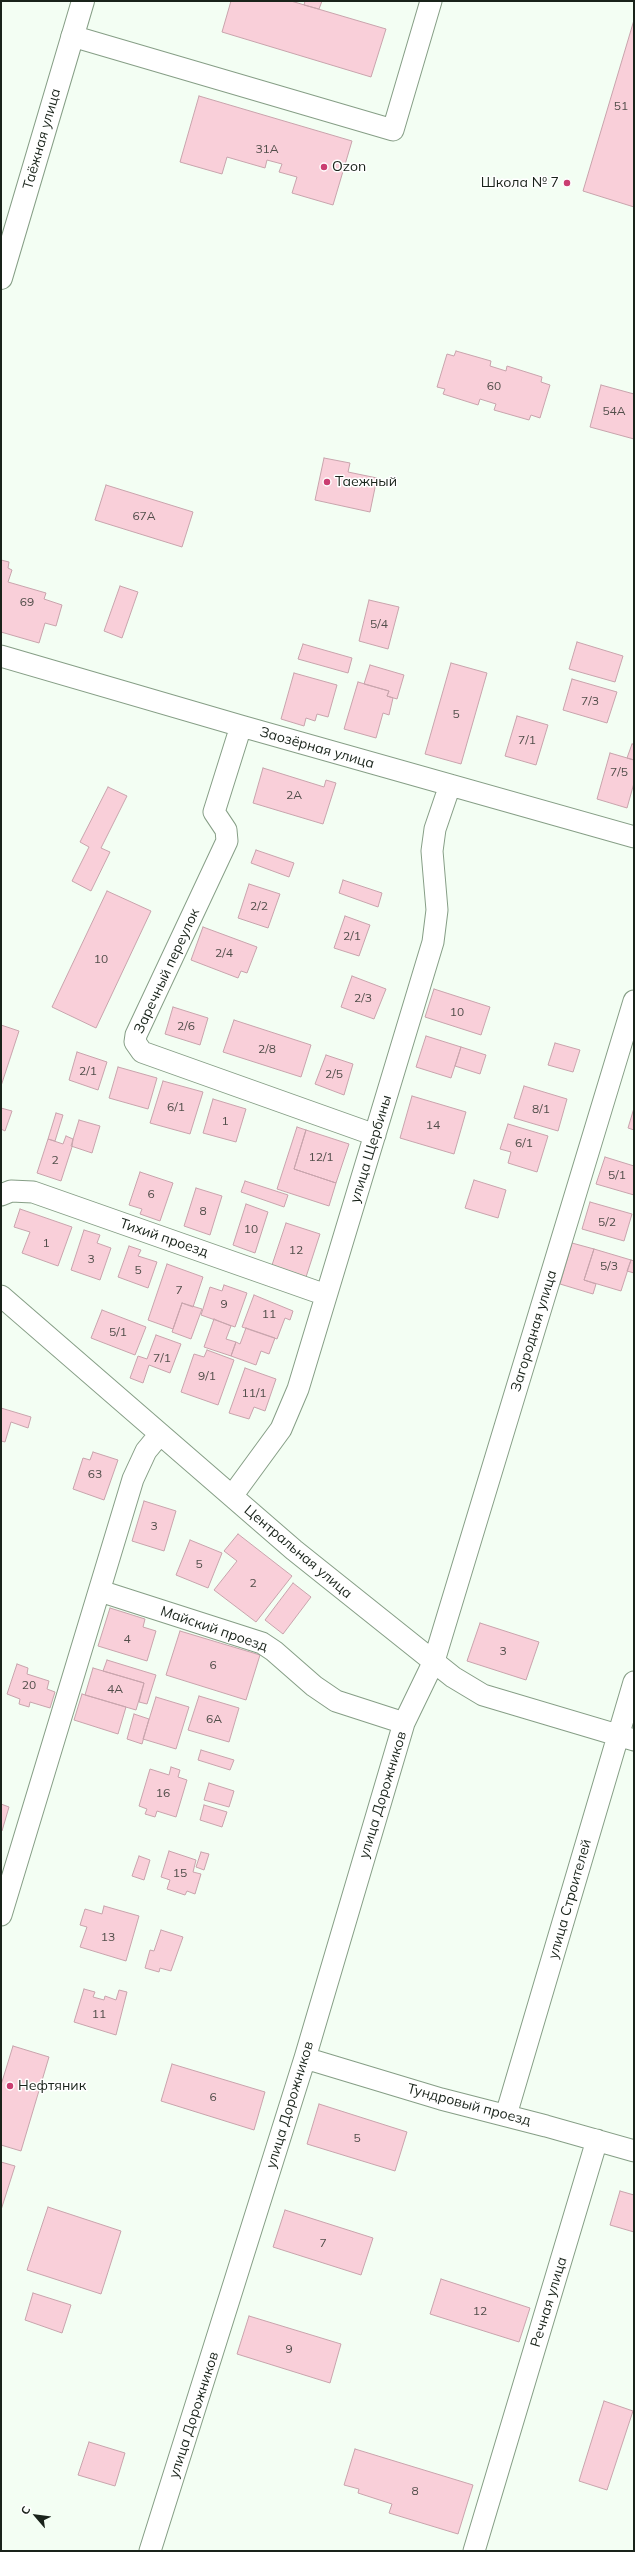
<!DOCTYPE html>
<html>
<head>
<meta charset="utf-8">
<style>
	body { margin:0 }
	#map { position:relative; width:635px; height:2552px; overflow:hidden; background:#f3fef3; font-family:Mulish,sans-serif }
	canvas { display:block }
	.frame { position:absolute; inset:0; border:2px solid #19231a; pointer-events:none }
	.north { position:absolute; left:16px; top:2496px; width:40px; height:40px; -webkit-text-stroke:3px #fff; paint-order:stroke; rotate:298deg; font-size:11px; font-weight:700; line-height:16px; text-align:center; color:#19231a }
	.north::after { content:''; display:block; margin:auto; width:14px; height:18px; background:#19231a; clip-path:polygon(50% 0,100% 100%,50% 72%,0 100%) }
</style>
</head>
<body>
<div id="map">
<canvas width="635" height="2552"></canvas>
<div class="frame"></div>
<div class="north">С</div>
</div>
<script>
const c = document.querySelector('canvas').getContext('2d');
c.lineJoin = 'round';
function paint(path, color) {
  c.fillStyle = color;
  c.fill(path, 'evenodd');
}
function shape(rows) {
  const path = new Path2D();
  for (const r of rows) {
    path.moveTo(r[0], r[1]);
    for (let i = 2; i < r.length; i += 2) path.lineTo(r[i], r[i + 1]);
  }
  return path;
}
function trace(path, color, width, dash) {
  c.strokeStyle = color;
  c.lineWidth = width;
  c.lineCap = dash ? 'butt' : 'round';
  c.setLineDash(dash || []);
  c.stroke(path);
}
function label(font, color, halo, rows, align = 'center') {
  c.font = font + ' Mulish,sans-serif';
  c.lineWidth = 3;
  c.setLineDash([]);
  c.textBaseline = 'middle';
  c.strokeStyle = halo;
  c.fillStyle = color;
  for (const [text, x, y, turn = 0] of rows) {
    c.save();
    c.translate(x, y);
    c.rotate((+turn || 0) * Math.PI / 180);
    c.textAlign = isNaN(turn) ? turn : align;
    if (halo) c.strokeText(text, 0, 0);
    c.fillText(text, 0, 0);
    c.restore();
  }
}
const building = shape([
	[231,1,291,1,386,29,371,77,222,32,231,1],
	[305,1,322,1,319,9,304,5,305,1],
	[634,20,634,207,583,191,634,20],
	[199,96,352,141,333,205,292,193,297,177,279,172,282,164,267,160,265,168,227,157,222,174,180,162,199,96],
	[456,351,491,361,490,366,506,371,507,366,542,377,541,382,550,385,540,418,531,415,529,420,494,410,496,404,480,399,478,405,443,394,445,389,437,387,447,354,454,356,456,351],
	[601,385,634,394,634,439,590,427,601,385],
	[324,458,350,463,348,472,377,478,370,512,315,500,324,458],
	[106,485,193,512,182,547,95,520,106,485],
	[1,560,9,562,8,568,12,570,8,582,46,593,44,599,62,605,56,626,45,623,39,643,1,632,1,560],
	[120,586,138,592,122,638,104,631,120,586],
	[369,600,399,607,388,649,359,641,369,600],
	[577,642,623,656,615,682,569,669,577,642],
	[303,644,352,658,348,673,298,659,303,644],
	[451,663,487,673,461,764,425,754,451,663],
	[370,665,404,675,397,699,387,696,389,691,364,684,370,665],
	[294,673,337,685,328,717,317,714,315,721,306,718,304,726,281,719,294,673],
	[572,679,617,692,607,723,563,710,572,679],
	[358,682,389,691,387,696,393,698,389,715,383,713,376,738,344,729,358,682],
	[517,716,548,725,536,765,505,756,517,716],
	[632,744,634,744,634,760,627,758,632,744],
	[610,753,634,760,634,783,627,808,597,799,610,753],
	[263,768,324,787,326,780,336,783,323,824,253,803,263,768],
	[108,787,127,796,101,848,110,852,91,891,72,881,89,847,80,842,108,787],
	[256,850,294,863,289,877,251,863,256,850],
	[343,880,382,893,378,907,339,893,343,880],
	[249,884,280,894,268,928,238,918,249,884],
	[107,891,151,911,96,1028,52,1007,107,891],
	[345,916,370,925,359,956,334,948,345,916],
	[203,927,257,947,247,973,241,971,238,978,191,960,203,927],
	[352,976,386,989,374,1019,341,1007,352,976],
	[434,989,490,1007,481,1035,425,1017,434,989],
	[173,1007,208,1018,200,1045,165,1034,173,1007],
	[234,1020,311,1045,301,1077,223,1052,234,1020],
	[1,1025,19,1031,1,1086,1,1025],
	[426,1036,461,1047,451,1078,416,1067,426,1036],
	[555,1043,580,1050,573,1072,548,1065,555,1043],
	[461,1047,486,1055,480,1074,455,1066,461,1047],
	[77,1052,107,1062,98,1090,69,1080,77,1052],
	[326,1055,353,1064,344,1095,315,1084,326,1055],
	[118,1067,157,1078,148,1109,109,1098,118,1067],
	[163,1081,203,1092,190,1134,150,1123,163,1081],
	[524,1086,567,1099,558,1131,514,1118,524,1086],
	[412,1096,466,1112,454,1154,400,1138,412,1096],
	[213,1099,246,1109,236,1142,203,1133,213,1099],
	[1,1108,12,1111,5,1131,1,1129,1,1108],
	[634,1108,634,1130,628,1128,634,1108],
	[56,1113,63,1115,55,1141,48,1139,56,1113],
	[79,1120,100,1126,92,1153,71,1146,79,1120],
	[508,1124,548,1136,537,1172,508,1163,511,1152,500,1149,508,1124],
	[297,1127,306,1130,294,1169,336,1183,329,1206,277,1189,297,1127],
	[306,1130,349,1144,336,1183,294,1169,306,1130],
	[66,1136,73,1139,72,1147,61,1181,37,1173,48,1139,63,1144,66,1136],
	[605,1157,634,1166,634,1195,596,1184,605,1157],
	[140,1172,173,1183,160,1221,140,1214,142,1209,129,1205,140,1172],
	[474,1180,506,1190,498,1218,465,1208,474,1180],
	[245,1181,288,1195,284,1207,241,1192,245,1181],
	[196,1188,222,1196,210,1235,184,1226,196,1188],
	[590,1202,632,1214,624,1241,582,1229,590,1202],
	[246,1204,268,1212,255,1253,233,1245,246,1204],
	[20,1209,72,1227,58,1266,22,1253,30,1232,14,1227,20,1209],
	[286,1223,320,1234,306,1277,272,1265,286,1223],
	[84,1230,100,1235,97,1243,111,1248,100,1280,71,1270,84,1230],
	[572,1243,594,1249,584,1280,596,1284,593,1294,560,1284,572,1243],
	[129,1246,141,1250,138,1256,157,1262,148,1288,118,1277,129,1246],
	[594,1249,631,1260,621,1291,584,1280,594,1249],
	[631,1260,634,1261,634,1273,627,1271,631,1260],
	[167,1264,203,1277,193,1307,182,1303,173,1329,148,1320,167,1264],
	[224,1285,247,1293,235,1327,201,1315,210,1287,222,1291,224,1285],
	[254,1295,293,1311,290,1320,285,1318,277,1339,242,1327,254,1295],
	[182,1303,202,1309,191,1339,172,1332,182,1303],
	[102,1310,146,1327,135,1355,91,1338,102,1310],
	[214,1319,231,1326,226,1339,236,1342,231,1356,204,1347,214,1319],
	[246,1328,275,1338,269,1354,261,1351,256,1365,231,1356,236,1342,240,1344,246,1328],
	[156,1335,181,1344,170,1373,149,1365,143,1383,130,1378,138,1356,147,1359,156,1335],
	[207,1350,234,1360,218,1405,181,1392,194,1354,204,1357,207,1350],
	[245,1368,276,1379,265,1411,254,1407,249,1419,229,1413,245,1368],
	[1,1408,31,1417,28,1428,11,1422,5,1442,1,1441,1,1408],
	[93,1452,118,1460,104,1500,73,1489,83,1458,90,1460,93,1452],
	[144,1501,176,1511,164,1551,132,1541,144,1501],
	[238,1534,292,1576,256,1622,214,1590,237,1561,224,1551,238,1534],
	[190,1540,222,1553,208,1588,176,1575,190,1540],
	[293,1583,311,1597,283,1634,265,1620,293,1583],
	[110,1608,145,1619,143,1627,156,1631,147,1661,98,1646,110,1608],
	[480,1623,539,1642,526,1680,467,1661,480,1623],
	[180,1631,260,1655,246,1700,166,1675,180,1631],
	[107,1660,156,1675,147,1704,139,1702,144,1683,103,1671,107,1660],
	[17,1664,28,1668,27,1674,49,1681,47,1689,55,1692,50,1708,30,1702,29,1707,19,1704,20,1699,7,1694,17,1664],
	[93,1668,144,1683,136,1710,85,1695,93,1668],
	[82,1694,126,1707,118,1734,74,1720,82,1694],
	[199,1696,239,1708,229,1742,188,1730,199,1696],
	[156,1697,189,1707,176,1749,143,1739,156,1697],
	[134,1714,149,1719,142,1744,127,1739,134,1714],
	[201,1750,234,1760,230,1770,198,1760,201,1750],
	[171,1767,180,1770,178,1777,187,1780,176,1817,157,1811,155,1817,145,1814,147,1809,139,1806,150,1769,169,1775,171,1767],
	[209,1783,234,1791,229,1807,204,1800,209,1783],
	[1,1804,9,1807,2,1831,1,1831,1,1804],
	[204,1805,227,1812,222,1827,200,1820,204,1805],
	[169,1851,196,1860,193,1872,201,1874,195,1894,187,1891,185,1895,167,1889,170,1880,161,1877,169,1851],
	[201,1852,209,1854,204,1870,196,1867,201,1852],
	[139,1856,150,1860,144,1880,132,1876,139,1856],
	[104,1906,139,1916,126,1961,80,1947,87,1927,80,1925,85,1909,102,1914,104,1906],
	[161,1930,183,1937,171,1971,160,1968,159,1972,145,1968,150,1950,154,1951,161,1930],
	[84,1989,95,1992,93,1997,104,2000,105,1996,116,2000,119,1990,127,1992,116,2035,74,2022,84,1989],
	[13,2046,49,2057,21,2151,1,2145,1,2085,13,2046],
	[172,2064,265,2092,254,2130,161,2101,172,2064],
	[319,2104,407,2132,395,2171,307,2144,319,2104],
	[1,2162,15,2166,1,2210,1,2162],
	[620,2191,634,2195,634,2232,610,2225,620,2191],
	[48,2207,121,2231,101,2294,27,2270,48,2207],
	[285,2210,373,2238,361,2275,273,2247,285,2210],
	[441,2279,530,2308,519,2342,430,2314,441,2279],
	[33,2293,71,2305,62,2333,25,2320,33,2293],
	[249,2316,341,2344,330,2383,237,2354,249,2316],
	[604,2401,633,2411,607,2490,579,2481,604,2401],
	[89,2442,125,2453,115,2486,78,2475,89,2442],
	[355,2449,473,2485,458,2534,389,2513,392,2504,358,2493,359,2489,344,2485,355,2449]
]);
paint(building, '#f9cfd9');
trace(building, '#c8a4ac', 1);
const street = shape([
	[72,36,393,130,431,1],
	[1,656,241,726,634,837],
	[241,726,214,812,226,830,227,841,136,1035,135,1042,142,1052,375,1135],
	[1,1195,11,1191,33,1192,326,1295],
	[1,1296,294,1550,453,1677,483,1695,634,1740],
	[232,1496,281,1429,298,1389,433,942,437,910,432,851,435,829,450,785],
	[100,1591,262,1643,274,1651,314,1686,336,1701,404,1723],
	[1,1915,133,1479,146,1451,160,1434],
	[305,2058,441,2099,546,2126,634,2151],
	[506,2115,634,1682],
	[150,2551,305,2058,404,1723,434,1661,634,1001],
	[474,2551,597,2140]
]);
const secondary = shape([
	[1,278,83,1]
]);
trace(street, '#869e86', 23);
trace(secondary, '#869e86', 24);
trace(street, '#fff', 21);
trace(secondary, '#fff', 22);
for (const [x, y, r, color] of [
	[324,167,4,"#ca3e71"],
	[567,183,4,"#ca3e71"],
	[327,482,4,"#ca3e71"],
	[10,2086,4,"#ca3e71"]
]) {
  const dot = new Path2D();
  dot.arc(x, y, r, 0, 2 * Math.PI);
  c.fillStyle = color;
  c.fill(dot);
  trace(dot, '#fff', 1.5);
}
label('12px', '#514e4a', null, [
	["51",621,106],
	["31А",267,149],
	["60",494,386],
	["54А",614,411],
	["67А",144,516],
	["69",27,602],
	["5/4",379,624],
	["7/3",590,701],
	["5",456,714],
	["7/1",527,740],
	["7/5",619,772],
	["2А",294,795],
	["2/2",259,906],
	["2/1",352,936],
	["2/4",224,953],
	["10",101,959],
	["2/3",363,998],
	["10",457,1012],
	["2/6",186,1026],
	["2/8",267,1049],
	["2/1",88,1071],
	["2/5",334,1074],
	["6/1",176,1107],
	["8/1",541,1109],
	["1",225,1121],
	["14",433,1125],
	["6/1",524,1143],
	["12/1",321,1157],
	["2",55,1160],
	["5/1",617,1175],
	["6",151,1194],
	["8",203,1211],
	["5/2",607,1222],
	["10",251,1229],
	["1",46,1243],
	["12",296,1250],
	["3",91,1259],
	["5/3",609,1266],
	["5",138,1270],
	["7",179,1290],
	["9",224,1304],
	["11",269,1314],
	["5/1",118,1332],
	["7/1",162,1358],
	["9/1",207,1376],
	["11/1",254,1393],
	["63",95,1474],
	["3",154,1526],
	["5",199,1564],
	["2",253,1583],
	["4",127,1639],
	["3",503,1651],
	["6",213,1665],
	["20",29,1685],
	["4А",115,1689],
	["6А",214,1719],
	["16",163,1793],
	["15",180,1873],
	["13",108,1937],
	["11",99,2014],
	["6",213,2097],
	["5",357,2138],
	["7",323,2243],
	["12",480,2311],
	["9",289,2349],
	["8",415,2491]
]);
label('14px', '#19231a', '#fff', [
	["Таёжная улица",42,139,-74],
	["Заозёрная улица",317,748,16],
	["Заречный переулок",167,971,-65],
	["улица Щербины",371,1149,-73],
	["Тихий проезд",164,1238,19],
	["Загородная улица",534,1331,-73],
	["Центральная улица",298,1552,40],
	["Майский проезд",214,1629,19],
	["улица Дорожников",383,1795,-73],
	["улица Строителей",570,1899,-74],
	["улица Дорожников",290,2105,-73],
	["Тундровый проезд",469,2105,15],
	["Речная улица",549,2302,-73],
	["улица Дорожников",194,2415,-72]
]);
label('14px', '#19231a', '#fff', [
	["Ozon",332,167],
	["Школа № 7",559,183,"right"],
	["Таежный",335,482],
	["Нефтяник",18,2086]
], 'left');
</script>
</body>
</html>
